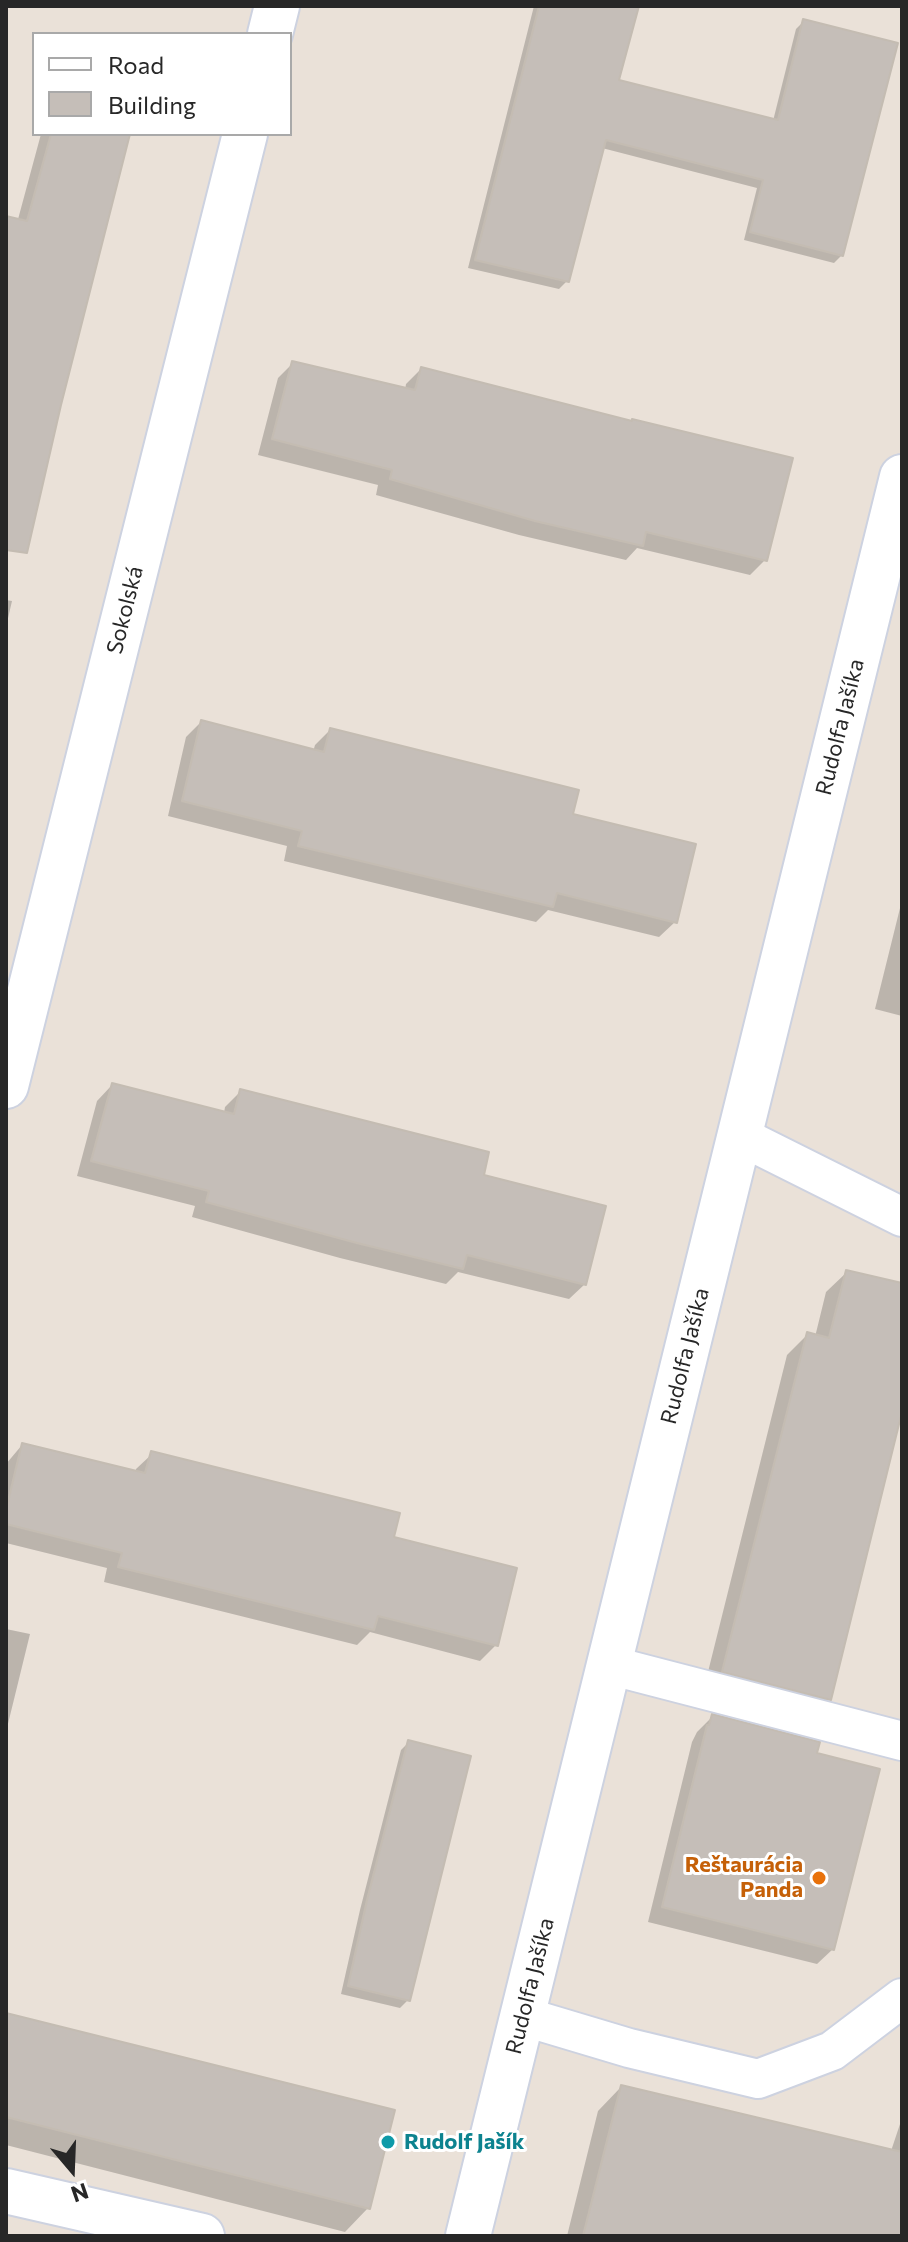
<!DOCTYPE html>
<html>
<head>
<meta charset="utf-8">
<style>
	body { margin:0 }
	#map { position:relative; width:908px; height:2242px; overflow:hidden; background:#eae1d8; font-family:Commissioner,sans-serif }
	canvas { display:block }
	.frame { position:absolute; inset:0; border:8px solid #272727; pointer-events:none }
	.legend { position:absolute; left:32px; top:32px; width:260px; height:104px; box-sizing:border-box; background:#fff; border:2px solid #a9a9a9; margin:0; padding:10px 14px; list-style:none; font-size:24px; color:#272727 }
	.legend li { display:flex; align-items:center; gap:16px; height:40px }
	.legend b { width:40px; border:2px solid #a9a9a9 }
	.north { position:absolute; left:32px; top:2130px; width:80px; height:80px; -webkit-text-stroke:6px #fff; paint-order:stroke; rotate:161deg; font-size:22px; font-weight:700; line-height:32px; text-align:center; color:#272727 }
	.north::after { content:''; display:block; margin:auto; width:28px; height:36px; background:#272727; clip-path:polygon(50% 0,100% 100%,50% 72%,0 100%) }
</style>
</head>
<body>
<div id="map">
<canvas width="908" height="2242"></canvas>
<div class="frame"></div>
<ul class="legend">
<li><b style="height:10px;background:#fff"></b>Road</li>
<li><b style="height:22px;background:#c5beb8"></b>Building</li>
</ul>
<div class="north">N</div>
</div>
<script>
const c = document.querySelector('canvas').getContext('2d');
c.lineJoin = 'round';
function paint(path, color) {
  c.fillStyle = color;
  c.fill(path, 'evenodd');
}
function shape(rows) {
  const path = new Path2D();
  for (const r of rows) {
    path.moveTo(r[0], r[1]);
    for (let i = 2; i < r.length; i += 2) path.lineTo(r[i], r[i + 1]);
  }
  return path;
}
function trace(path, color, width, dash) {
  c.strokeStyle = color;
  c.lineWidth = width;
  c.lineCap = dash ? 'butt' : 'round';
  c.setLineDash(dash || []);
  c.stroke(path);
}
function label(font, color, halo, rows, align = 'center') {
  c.font = font + ' Commissioner,sans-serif';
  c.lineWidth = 6;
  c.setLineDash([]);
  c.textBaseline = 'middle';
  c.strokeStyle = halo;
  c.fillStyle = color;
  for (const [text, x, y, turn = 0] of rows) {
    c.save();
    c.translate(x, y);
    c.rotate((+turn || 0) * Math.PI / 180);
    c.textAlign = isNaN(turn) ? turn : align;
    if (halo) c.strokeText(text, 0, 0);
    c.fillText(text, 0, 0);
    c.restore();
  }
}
paint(shape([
	[534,6,637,6,617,82,773,121,796,29,804,21,842,255,834,263,744,240,757,188,602,148,567,281,559,289,468,268],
	[41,134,129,134,6,494,6,234,17,223],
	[293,363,405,390,406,384,421,369,765,560,750,575,637,548,626,560,519,535,376,495,378,485,258,455,278,378],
	[6,600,12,601,6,627],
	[201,722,313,752,315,745,330,730,571,815,675,922,659,937,548,910,536,922,284,861,287,846,168,816,186,737],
	[902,900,902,1016,875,1009],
	[112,1085,224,1113,225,1107,241,1091,481,1177,585,1284,569,1299,458,1272,446,1284,340,1258,192,1217,195,1206,77,1176,97,1101],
	[847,1272,902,1285,902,1404,829,1699,808,1719,703,1692,787,1355,807,1335,815,1337,826,1292],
	[22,1445,135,1473,136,1469,152,1454,496,1645,480,1661,370,1632,357,1645,104,1582,107,1568,6,1543,6,1464],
	[6,1629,30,1634,6,1732],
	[712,1717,815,1754,833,1949,817,1964,648,1922,692,1742,697,1732],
	[409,1742,408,2000,400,2008,341,1994,360,1910,401,1750],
	[6,2014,368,2208,345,2232,6,2145],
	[621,2087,891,2151,902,2118,902,2236,567,2236,598,2111]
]), '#0003');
const building = shape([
	[539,6,639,6,619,80,778,120,803,19,898,43,843,256,750,232,763,180,606,140,569,282,475,260,539,6],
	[51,134,130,134,61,405,27,553,6,550,6,216,27,221,51,134],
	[292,361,415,390,421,367,632,421,632,419,793,458,767,561,646,532,643,546,535,521,390,479,392,470,272,439,292,361],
	[201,720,324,752,330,728,579,790,573,814,696,844,677,923,557,893,553,907,298,846,302,831,182,801,201,720],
	[112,1083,234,1114,240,1089,489,1152,484,1175,606,1206,586,1285,467,1255,463,1269,357,1243,206,1202,209,1191,91,1161,112,1083],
	[846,1270,902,1283,902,1412,831,1700,722,1672,807,1332,829,1338,846,1270],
	[22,1443,145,1473,151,1451,400,1513,394,1537,517,1568,498,1646,378,1616,374,1630,118,1567,122,1553,6,1524,6,1510,22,1443],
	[712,1714,820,1742,817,1753,880,1769,834,1950,662,1907,707,1725,709,1725,712,1714],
	[408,1740,471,1756,410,2001,348,1986,367,1900,408,1740],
	[6,2013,395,2110,370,2209,6,2117,6,2013],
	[621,2085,902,2152,902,2236,583,2236,621,2085]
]);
paint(building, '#c5beb8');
trace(building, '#c4bcb2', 2);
const service = shape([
	[740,1136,902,1217],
	[609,1665,902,1741],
	[522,2016,629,2048,758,2079,832,2051,902,1998]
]);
const minor = shape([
	[270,34,277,6],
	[6,1086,245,134],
	[6,2191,202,2236],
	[468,2236,902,477]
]);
trace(service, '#cdd2e0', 42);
trace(minor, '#cdd2e0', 48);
trace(service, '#fff', 38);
trace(minor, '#fff', 44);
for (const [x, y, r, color] of [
	[819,1878,8,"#e8710a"],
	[388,2142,8,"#0f9aa8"]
]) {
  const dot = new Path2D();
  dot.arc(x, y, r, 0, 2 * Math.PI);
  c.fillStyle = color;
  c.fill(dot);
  trace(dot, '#fff', 3);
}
label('22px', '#272727', '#fff', [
	["Sokolská",125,610,-76],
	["Rudolfa Jašíka",840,727,-76],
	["Rudolfa Jašíka",685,1356,-76],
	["Rudolfa Jašíka",530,1986,-76]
]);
label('bold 22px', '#c56008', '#fff', [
	["Reštaurácia",803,1865],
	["Panda",803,1890]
], 'right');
label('bold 22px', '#0d838f', '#fff', [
	["Rudolf Jašík",404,2142]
], 'left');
</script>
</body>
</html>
